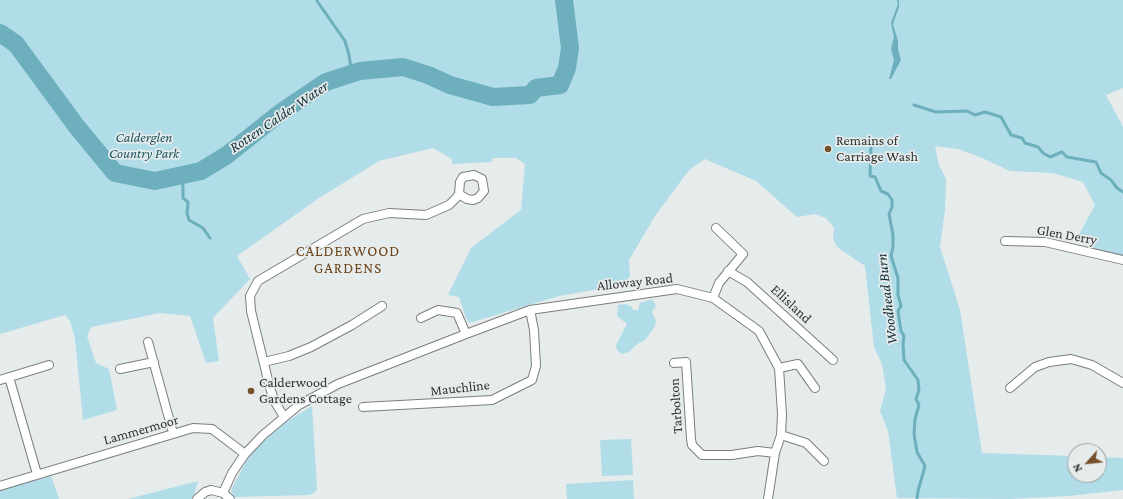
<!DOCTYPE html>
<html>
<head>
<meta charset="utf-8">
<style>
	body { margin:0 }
	#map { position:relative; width:1123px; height:499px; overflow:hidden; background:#e6ebec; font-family:"Crimson Pro",serif }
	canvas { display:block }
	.north { position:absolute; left:1067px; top:443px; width:40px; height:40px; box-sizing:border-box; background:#e6ebec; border:1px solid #9da1a2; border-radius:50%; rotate:243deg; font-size:11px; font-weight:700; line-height:16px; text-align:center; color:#303232 }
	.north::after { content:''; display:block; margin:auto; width:14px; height:18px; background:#75502b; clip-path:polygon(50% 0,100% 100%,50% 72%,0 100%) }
</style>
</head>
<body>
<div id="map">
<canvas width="1123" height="499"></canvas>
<div class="north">N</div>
</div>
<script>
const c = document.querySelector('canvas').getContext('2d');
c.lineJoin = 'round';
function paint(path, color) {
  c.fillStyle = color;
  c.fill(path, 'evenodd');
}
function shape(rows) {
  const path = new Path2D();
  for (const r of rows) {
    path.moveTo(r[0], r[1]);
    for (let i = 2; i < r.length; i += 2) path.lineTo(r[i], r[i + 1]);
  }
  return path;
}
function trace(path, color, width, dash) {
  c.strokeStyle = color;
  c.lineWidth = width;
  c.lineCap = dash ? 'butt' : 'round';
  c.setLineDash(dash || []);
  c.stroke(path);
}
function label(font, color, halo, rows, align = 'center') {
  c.font = font + ' "Crimson Pro",serif';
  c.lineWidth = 3.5;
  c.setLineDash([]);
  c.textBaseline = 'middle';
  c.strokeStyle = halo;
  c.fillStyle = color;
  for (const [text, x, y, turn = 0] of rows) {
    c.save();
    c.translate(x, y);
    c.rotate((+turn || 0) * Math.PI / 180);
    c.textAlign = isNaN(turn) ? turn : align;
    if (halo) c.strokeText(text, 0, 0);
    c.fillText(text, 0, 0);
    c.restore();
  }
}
paint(shape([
	[0,0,1123,0,1123,88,1106,95,1123,127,1123,260,1076,240,1095,205,1083,182,1053,173,1010,171,980,157,958,149,935,146,939,165,946,179,945,210,940,247,960,310,982,453,1075,456,1075,475,1099,475,1099,457,1123,458,1123,490,1069,496,1010,499,897,498,888,431,880,411,886,389,882,364,874,347,865,266,837,247,833,239,834,228,826,218,815,214,797,217,756,181,705,159,689,170,655,216,629,260,630,276,623,285,559,296,469,323,466,318,459,297,448,295,471,248,521,210,525,164,516,158,492,158,492,162,452,164,452,159,433,148,379,161,319,198,237,256,250,279,213,318,219,361,206,363,190,316,160,313,91,327,87,336,96,363,109,369,117,410,83,420,75,339,70,321,65,315,0,334],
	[652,299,656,306,652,312,656,321,654,328,645,340,637,344,629,352,622,354,617,350,616,345,627,324,617,316,618,305,625,304,631,306,633,310,638,310,640,303],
	[312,406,316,471,317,489,315,492,310,495,234,497,231,490,247,460,258,446,286,422],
	[631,439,633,475,602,476,600,440],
	[51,476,59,499,0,499,0,490],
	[633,480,634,499,567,499,566,484],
	[198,481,193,499,128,499]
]), '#b0dde7');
paint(shape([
	[897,0,899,0,899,7,893,24,898,41,898,49,901,60,891,79,889,79,894,60,891,49,894,37,891,23,898,4]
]), '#6dafbd');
trace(shape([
	[317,1,345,41,349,55,352,74],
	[914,105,936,112,967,111,975,115,985,112,1001,117,1011,135,1022,138,1025,143,1038,147,1043,153,1050,157,1062,152,1067,157,1096,162,1101,173,1111,180,1117,188,1123,192],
	[871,147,870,176,875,177,881,191,888,194,892,200,892,207,889,214,893,235,893,247,891,256,898,278,898,295,901,306,898,311,901,331,904,336,903,344,904,360,918,380,919,390,916,399,919,405,915,419,914,434,917,452,925,466,918,491,917,499],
	[179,176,183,186,183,198,188,202,187,213,189,220,203,228,210,238]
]), '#6dafbd', 3);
trace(shape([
	[0,33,16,44,77,127,115,173,155,181,201,171,227,155,280,113,326,82,360,71,403,67,428,75,450,85,493,97,530,95,536,88,560,85,567,68,570,48,564,0]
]), '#6dafbd', 18);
const street = shape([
	[1005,241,1045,242,1123,260],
	[728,271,747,282,833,360],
	[713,298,719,283,743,254,716,228],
	[421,318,438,310,457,313,466,334,530,310,677,289,713,298,759,331,779,368,798,364,815,388],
	[148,342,173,433],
	[264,362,289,356,311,347,352,325,382,306],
	[674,363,686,362,691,439,692,445,702,455,732,455,758,451,775,453],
	[120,369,154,362],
	[9,377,37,474],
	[0,380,49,365],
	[1010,388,1035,367,1049,362,1071,359,1092,365,1123,383],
	[363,407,492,400,532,380,536,366,534,330,530,310],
	[284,417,275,402,270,388,251,311,250,296,258,281,363,219,389,213,426,215,449,205,457,197,459,194,460,182,463,177,474,175,482,179,484,191,478,198,473,200,467,199,459,194],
	[781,435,806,443,824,461],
	[0,486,193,428,212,429,245,454],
	[223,493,232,473,245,454,263,435,299,405,338,384,466,334],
	[197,499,205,492,211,490,223,493,230,499],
	[768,499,775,453,781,435,782,414,779,368]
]);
trace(street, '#7a7e7f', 10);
trace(street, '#fff', 8);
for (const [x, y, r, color] of [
	[828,149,4,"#75502b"],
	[251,391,4,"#75502b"]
]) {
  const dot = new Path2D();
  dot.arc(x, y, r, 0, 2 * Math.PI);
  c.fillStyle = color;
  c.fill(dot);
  trace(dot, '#e6ebec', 1.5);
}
label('italic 14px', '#1d5560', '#e6ebec', [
	["Calderglen",144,138],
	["Country Park",144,154]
]);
label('14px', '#303232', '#e6ebec', [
	["Remains of",836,141],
	["Carriage Wash",836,157],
	["Calderwood",259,383],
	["Gardens Cottage",259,399]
], 'left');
label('14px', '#303232', '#e6ebec', [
	["Glen Derry",1067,235,10],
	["Alloway Road",635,282,-6],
	["Ellisland",791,304,43],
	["Mauchline",460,388,-6],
	["Tarbolton",676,406,-94],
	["Lammermoor",141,430,-16]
]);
label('italic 15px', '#103138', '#e6ebec', [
	["Rotten Calder Water",279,117,-34],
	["Woodhead Burn",887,299,-97]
]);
c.letterSpacing = '1px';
label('15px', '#6d4419', '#e6ebec', [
	["CALDERWOOD",348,251],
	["GARDENS",348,268]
]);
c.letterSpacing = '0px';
</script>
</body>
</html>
